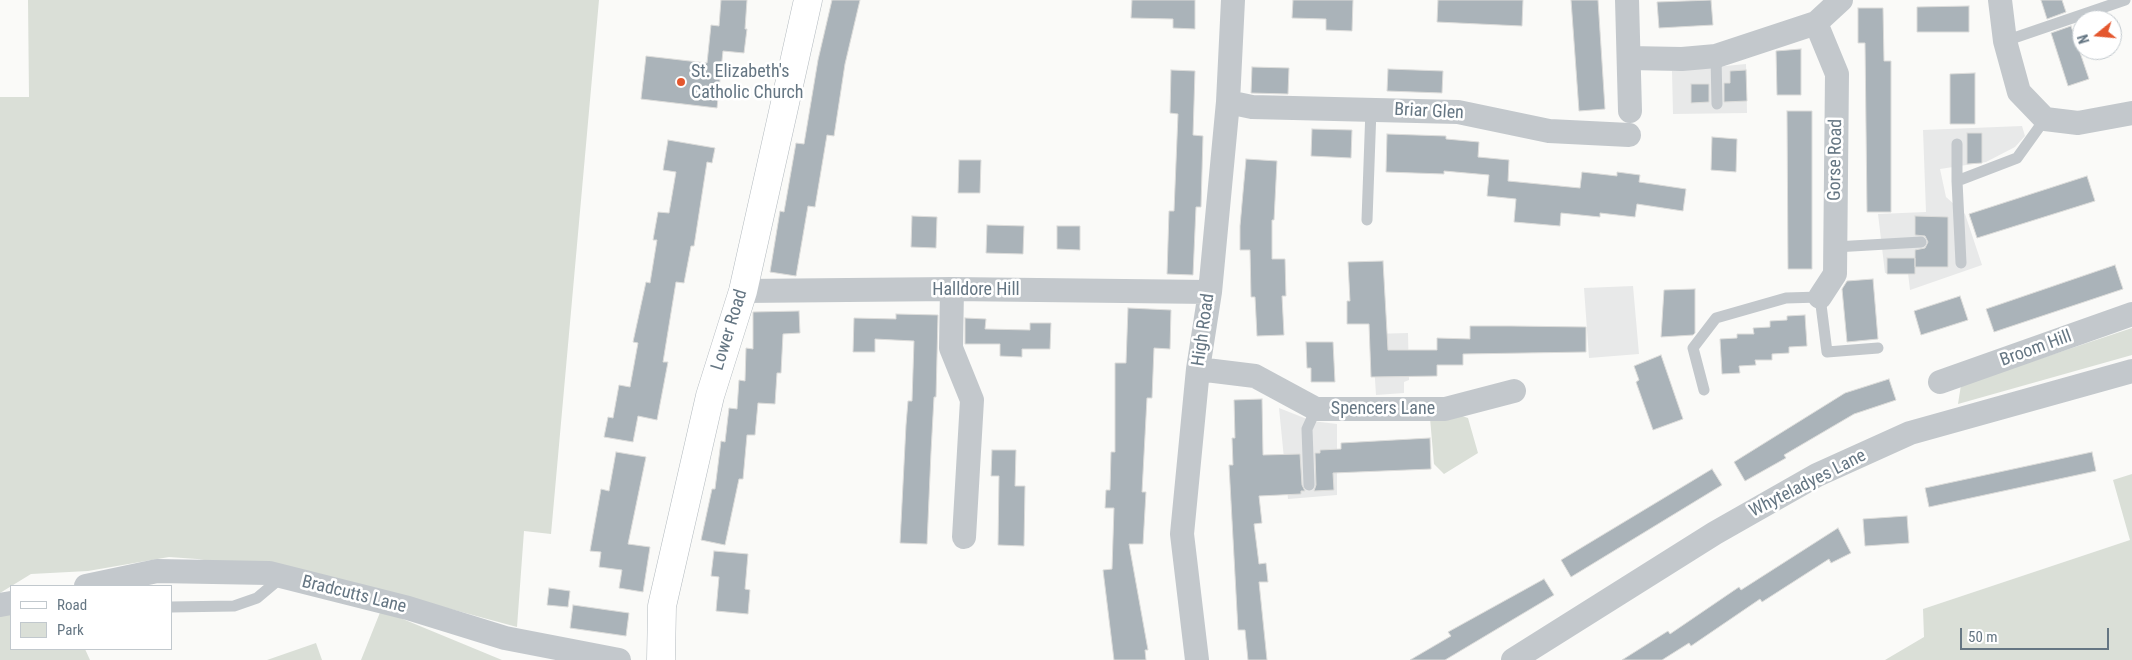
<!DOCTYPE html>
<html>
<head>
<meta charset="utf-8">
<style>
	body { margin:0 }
	#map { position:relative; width:2132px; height:660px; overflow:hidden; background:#fafaf8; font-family:"Roboto Condensed",sans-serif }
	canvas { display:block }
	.legend { position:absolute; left:10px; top:585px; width:162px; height:65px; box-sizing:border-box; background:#fff; border:1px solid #c1c8cd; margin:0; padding:6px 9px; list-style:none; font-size:15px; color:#657683 }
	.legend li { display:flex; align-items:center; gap:10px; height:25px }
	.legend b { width:25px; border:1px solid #c1c8cd }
	.north { position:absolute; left:2072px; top:10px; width:50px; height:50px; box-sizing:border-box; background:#fff; border:1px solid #c1c8cd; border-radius:50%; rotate:253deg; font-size:14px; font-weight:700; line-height:20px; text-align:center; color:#657683 }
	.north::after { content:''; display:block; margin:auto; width:18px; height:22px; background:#e4572e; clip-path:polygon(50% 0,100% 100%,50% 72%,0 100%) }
	.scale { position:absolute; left:1960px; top:628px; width:149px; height:22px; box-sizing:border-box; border:2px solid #657683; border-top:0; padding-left:6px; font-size:15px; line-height:18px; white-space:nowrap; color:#657683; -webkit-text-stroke:4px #fff; paint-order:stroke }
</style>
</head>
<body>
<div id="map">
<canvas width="2132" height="660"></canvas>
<ul class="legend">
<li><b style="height:6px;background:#fff"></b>Road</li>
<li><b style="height:14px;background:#dadfd7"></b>Park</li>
</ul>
<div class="north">N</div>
<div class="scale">50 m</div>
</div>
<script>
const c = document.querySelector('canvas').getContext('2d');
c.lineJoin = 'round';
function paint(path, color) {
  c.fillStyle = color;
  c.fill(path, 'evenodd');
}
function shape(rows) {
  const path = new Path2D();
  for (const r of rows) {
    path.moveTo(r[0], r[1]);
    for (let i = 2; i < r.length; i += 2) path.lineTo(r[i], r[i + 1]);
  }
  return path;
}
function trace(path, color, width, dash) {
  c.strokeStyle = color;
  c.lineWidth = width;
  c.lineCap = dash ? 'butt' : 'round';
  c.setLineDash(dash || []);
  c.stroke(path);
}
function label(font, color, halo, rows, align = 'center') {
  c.font = font + ' "Roboto Condensed",sans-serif';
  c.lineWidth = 5;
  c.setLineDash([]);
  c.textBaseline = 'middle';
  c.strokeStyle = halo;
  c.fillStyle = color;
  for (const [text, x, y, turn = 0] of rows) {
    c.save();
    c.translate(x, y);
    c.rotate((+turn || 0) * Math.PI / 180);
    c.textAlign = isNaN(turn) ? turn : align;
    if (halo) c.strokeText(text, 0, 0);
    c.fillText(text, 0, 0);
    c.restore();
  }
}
paint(shape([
	[1746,64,1747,113,1673,114,1672,71],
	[2022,126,2025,136,2015,147,1986,162,1940,169,1946,197,1965,214,1982,265,1910,290,1908,273,1885,273,1878,214,1926,212,1923,130],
	[1633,286,1639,354,1589,358,1584,288],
	[1408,333,1409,380,1404,382,1404,393,1376,395,1372,334],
	[1279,408,1312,421,1337,424,1337,495,1288,499]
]), '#e8e9e9');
paint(shape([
	[28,0,599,0,551,534,524,531,517,627,421,601,260,568,197,559,169,557,88,571,31,574,0,593,0,97,29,97],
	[2132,328,2132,355,1958,404,1961,385],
	[1459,415,1468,418,1478,453,1444,474,1434,464,1430,418],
	[2132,474,2132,660,1885,660,1924,637,1923,609,2130,540,2113,480],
	[11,606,11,649,85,649,90,660,0,660,0,609],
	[381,610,502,660,361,660],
	[316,643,322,660,267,660]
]), '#dadfd7');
const building = shape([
	[721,0,747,0,745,29,747,29,744,53,723,51,717,108,641,99,646,56,707,63,711,25,719,26,721,0],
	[832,0,860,0,845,64,834,136,827,135,815,207,808,206,796,276,770,272,780,211,784,212,796,143,804,144,818,60,832,0],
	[1132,0,1195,0,1195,29,1173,28,1173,19,1131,18,1132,0],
	[1293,0,1353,0,1352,31,1326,30,1326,19,1292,18,1293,0],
	[1438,0,1523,0,1522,26,1437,22,1438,0],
	[1571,0,1598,0,1605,109,1579,111,1571,0],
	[1711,0,1713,25,1659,28,1657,2,1711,0],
	[2041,0,2062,0,2066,12,2047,19,2041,0],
	[1969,6,1969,32,1917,32,1917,7,1969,6],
	[1858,8,1883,8,1884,61,1891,61,1891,212,1867,212,1865,43,1858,43,1858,8],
	[2071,26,2089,79,2068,86,2051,33,2071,26],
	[1801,49,1801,95,1777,95,1776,51,1801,49],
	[1252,67,1289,68,1288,94,1251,93,1252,67],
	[1388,69,1443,71,1442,93,1387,91,1388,69],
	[1171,70,1195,71,1193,135,1203,136,1201,207,1196,207,1193,275,1167,274,1169,211,1174,211,1178,114,1170,113,1171,70],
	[1746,70,1747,101,1724,102,1724,83,1730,83,1730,71,1746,70],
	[1975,73,1975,124,1950,124,1950,74,1975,73],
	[1691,84,1709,84,1709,102,1691,103,1691,84],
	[1787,111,1812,111,1812,269,1788,269,1787,111],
	[1312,129,1352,130,1351,158,1311,156,1312,129],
	[1967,133,1982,133,1982,163,1967,164,1967,133],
	[1387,134,1446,136,1446,139,1479,142,1478,157,1509,160,1508,181,1580,188,1582,172,1617,176,1617,172,1640,175,1639,182,1686,189,1683,211,1637,204,1635,217,1600,213,1600,217,1561,213,1560,226,1514,222,1516,199,1487,196,1489,175,1444,171,1444,174,1386,172,1387,134],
	[1712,137,1737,139,1736,172,1711,170,1712,137],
	[668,140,715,148,712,163,707,162,694,246,691,246,684,283,676,282,663,362,668,362,657,420,638,416,633,442,604,437,608,417,613,418,619,385,630,387,638,343,633,342,646,282,650,283,657,240,653,240,658,212,669,213,676,172,663,170,668,140],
	[1246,159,1277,161,1274,220,1272,220,1272,259,1285,259,1286,296,1282,296,1284,335,1257,336,1255,297,1251,297,1250,250,1240,250,1240,226,1246,159],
	[959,160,981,160,980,193,958,193,959,160],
	[2087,176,2095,201,1977,238,1969,214,2087,176],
	[912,216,937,217,936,248,911,247,912,216],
	[1915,216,1948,217,1948,267,1915,267,1915,250,1925,248,1928,242,1925,236,1915,235,1915,216],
	[987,225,1024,226,1023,254,986,253,987,225],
	[1057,226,1080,226,1080,250,1057,249,1057,226],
	[1887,258,1915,258,1915,274,1887,274,1887,258],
	[1383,261,1388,350,1437,350,1437,338,1470,339,1470,326,1511,326,1586,327,1586,352,1463,354,1463,365,1437,365,1437,376,1371,377,1369,324,1347,324,1347,301,1350,301,1348,262,1383,261],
	[2115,265,2123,289,1994,332,1986,309,2115,265],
	[1873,279,1878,339,1847,342,1842,289,1847,281,1873,279],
	[1695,289,1695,333,1693,335,1661,337,1664,290,1695,289],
	[1960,296,1968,320,1921,335,1914,311,1960,296],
	[1128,308,1171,310,1170,349,1154,348,1152,398,1147,398,1142,492,1146,492,1143,544,1129,544,1148,650,1145,650,1146,660,1114,660,1103,570,1112,569,1114,508,1105,508,1106,490,1110,490,1111,452,1115,452,1115,363,1126,363,1128,308],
	[799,311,800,333,783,334,781,373,777,373,775,404,758,403,755,435,747,435,743,479,739,479,725,545,701,540,712,489,715,489,721,441,725,442,729,408,737,409,739,380,745,381,746,348,753,349,753,312,799,311],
	[896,314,938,315,936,397,934,397,931,452,927,544,900,543,906,425,908,401,912,401,914,341,875,339,875,352,853,352,854,318,896,319,896,314],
	[1805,315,1807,346,1789,347,1789,353,1772,354,1772,360,1755,360,1756,365,1739,366,1740,373,1722,374,1720,339,1737,338,1737,334,1754,334,1753,328,1770,327,1770,321,1787,320,1787,316,1805,315],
	[965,318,986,319,985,329,1030,330,1030,323,1051,323,1050,349,1022,349,1022,357,1000,356,1000,344,965,344,965,318],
	[1306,342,1333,342,1335,382,1311,382,1311,368,1307,368,1306,342],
	[1661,355,1683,419,1653,430,1636,382,1639,380,1634,366,1661,355],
	[1889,379,1896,400,1854,414,1784,455,1786,458,1745,481,1734,462,1845,393,1889,379],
	[1262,399,1263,455,1300,454,1302,485,1305,491,1301,491,1301,494,1259,496,1262,523,1254,524,1259,564,1266,563,1268,582,1259,582,1267,660,1248,660,1245,630,1238,630,1229,465,1233,465,1232,438,1235,438,1234,400,1262,399],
	[1430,438,1431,469,1333,473,1334,490,1314,491,1316,485,1315,453,1320,453,1320,450,1341,449,1341,443,1430,438],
	[992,450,1016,450,1015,486,1025,486,1024,546,998,545,999,476,991,476,992,450],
	[616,452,646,457,628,544,650,547,643,592,619,588,622,570,599,567,601,552,590,551,601,489,609,491,616,452],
	[2092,452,2096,471,1929,507,1925,488,2092,452],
	[1712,469,1722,485,1571,577,1561,560,1712,469],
	[1907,516,1909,543,1865,546,1863,519,1907,516],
	[1838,528,1851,553,1831,563,1829,559,1762,602,1760,599,1691,646,1689,643,1662,660,1622,660,1668,631,1670,634,1739,587,1741,590,1838,528],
	[714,551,748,554,745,589,750,590,748,614,716,611,719,577,711,576,714,551],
	[1544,579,1554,595,1445,660,1410,660,1451,636,1448,632,1544,579],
	[549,588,570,591,568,607,547,605,549,588],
	[573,605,629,613,626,636,570,628,573,605]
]);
paint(building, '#aab3b9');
trace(building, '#dcdcda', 1);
const secondary = shape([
	[661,660,662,606,710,396,743,291,808,0]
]);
trace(secondary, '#b3babf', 29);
trace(shape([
	[2005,41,2125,0],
	[1716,56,1717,104],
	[1957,181,1957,144],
	[1367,220,1371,109],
	[1835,247,1921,242],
	[1961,263,1957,181,2017,158,2045,119],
	[1704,390,1693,348,1716,318,1786,298,1820,297,1827,352,1878,348],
	[1309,485,1307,429,1316,409],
	[171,607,234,606,257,598,282,577]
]), '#c3c8cc', 11);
trace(shape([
	[1627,0,1630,111],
	[2000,0,2005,41,2019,92,2045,119,2078,123,2132,113],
	[1816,23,1837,74,1835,274,1820,297],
	[1629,58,1682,59,1716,56,1816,23,1841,0],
	[1228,102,1252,107,1458,112,1549,131,1629,135],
	[952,289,951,348,972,400,964,537],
	[743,291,952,289,1210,292],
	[1198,369,1255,376,1316,409,1445,409,1514,391],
	[1940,382,2132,314],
	[86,586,157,571,269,573,408,608,505,638,619,660],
	[0,605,11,603],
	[1197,660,1182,534,1198,369,1210,292,1228,102,1233,0],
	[1513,660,1715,533,1817,475,1910,433,2132,371]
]), '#c3c8cc', 24);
trace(secondary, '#fff', 28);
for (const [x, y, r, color] of [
	[681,82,5,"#e4572e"]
]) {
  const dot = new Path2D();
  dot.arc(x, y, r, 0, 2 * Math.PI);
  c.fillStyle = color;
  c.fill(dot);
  trace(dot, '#fff', 2);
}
label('18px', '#657683', '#fff', [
	["St. Elizabeth's",691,72],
	["Catholic Church",691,93]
], 'left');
label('18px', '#657683', '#fff', [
	["Briar Glen",1429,112,3],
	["Gorse Road",1836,160,-89],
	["Halldore Hill",976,290],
	["Lower Road",730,330,-73],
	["High Road",1204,330,-82],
	["Broom Hill",2036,349,-20],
	["Spencers Lane",1383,409],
	["Whyteladyes Lane",1808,484,-27],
	["Bradcutts Lane",354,595,14]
]);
</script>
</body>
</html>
